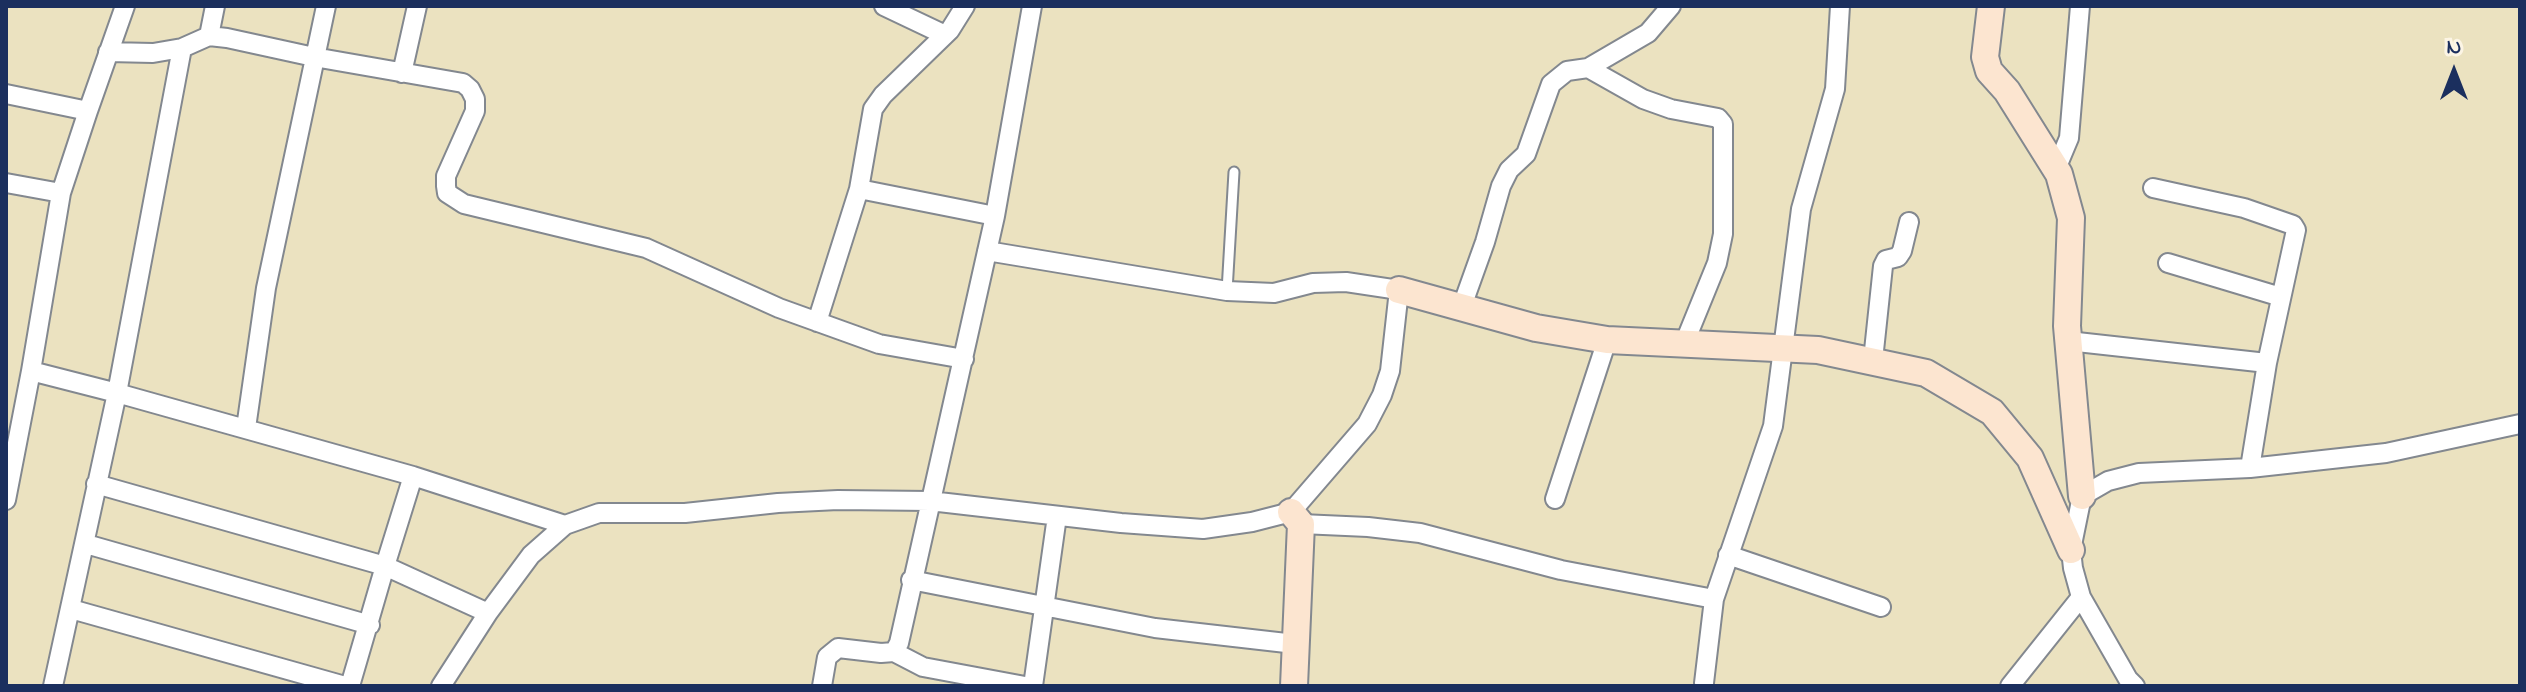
<!DOCTYPE html>
<html>
<head>
<meta charset="utf-8">
<style>
	body { margin:0 }
	#map { position:relative; width:2526px; height:692px; overflow:hidden; background:#ebe2c0; font-family:"Indie Flower",sans-serif }
	canvas { display:block }
	.frame { position:absolute; inset:0; border:8px solid #1b2f5e; pointer-events:none }
	.north { position:absolute; left:2414px; top:32px; width:80px; height:80px; -webkit-text-stroke:6px #fcf5e5; paint-order:stroke; rotate:0deg; font-size:22px; font-weight:700; line-height:32px; text-align:center; color:#1b2f5e }
	.north::after { content:''; display:block; margin:auto; width:28px; height:36px; background:#1b2f5e; clip-path:polygon(50% 0,100% 100%,50% 72%,0 100%) }
</style>
</head>
<body>
<div id="map">
<canvas width="2526" height="692"></canvas>
<div class="frame"></div>
<div class="north">N</div>
</div>
<script>
const c = document.querySelector('canvas').getContext('2d');
c.lineJoin = 'round';
function shape(rows) {
  const path = new Path2D();
  for (const r of rows) {
    path.moveTo(r[0], r[1]);
    for (let i = 2; i < r.length; i += 2) path.lineTo(r[i], r[i + 1]);
  }
  return path;
}
function trace(path, color, width, dash) {
  c.strokeStyle = color;
  c.lineWidth = width;
  c.lineCap = dash ? 'butt' : 'round';
  c.setLineDash(dash || []);
  c.stroke(path);
}
const lane = shape([
	[1227,291,1234,172]
]);
const street = shape([
	[884,6,945,35],
	[209,36,215,6],
	[108,52,153,53,182,48,209,36,227,38,314,57,463,83,470,89,475,99,475,111,446,176,446,186,447,193,464,204,646,248,779,308,879,344,964,359],
	[1588,68,1643,99,1671,109,1718,118,1723,124,1723,234,1717,263,1684,344],
	[402,73,417,6],
	[6,94,88,111,61,193],
	[88,111,125,6],
	[2056,169,2069,138,2080,6],
	[6,183,61,193,31,371],
	[2153,188,2244,208,2293,225,2296,230,2267,363,2250,468],
	[859,189,995,216],
	[2168,263,2281,297],
	[1461,309,1485,242,1501,186,1509,170,1526,154,1551,84,1567,71,1588,68,1648,33,1671,6],
	[817,322,859,189,873,109,883,95,950,30,965,6],
	[2068,341,2267,363],
	[1873,360,1883,266,1886,260,1898,257,1902,251,1909,222],
	[246,428,266,288,326,6],
	[413,476,385,566,488,613],
	[96,484,385,566,350,686],
	[1555,499,1607,340],
	[6,500,31,371,117,393,182,48],
	[1301,524,1368,527,1420,533,1561,570,1714,599],
	[86,544,370,625],
	[1728,555,1881,607],
	[911,580,1155,628,1295,644],
	[71,609,345,686],
	[894,652,923,667,1025,686],
	[1704,683,1714,599,1773,426,1801,209,1835,89,1840,6],
	[53,686,117,393,413,476,565,525],
	[441,686,488,613,531,555,565,525,599,513,685,513,778,503,838,500,930,501,1121,523,1203,529,1252,522,1291,512,1367,424,1382,395,1390,371,1399,290,1346,282,1313,283,1274,293,1227,291,987,251],
	[822,686,827,657,838,648,881,653,894,652,899,643,995,216,1032,6],
	[1033,686,1057,516],
	[2010,686,2081,597],
	[2135,686,2128,679,2081,597,2073,568,2071,550,2082,496,2108,481,2139,473,2250,468,2386,453,2520,424]
]);
const secondary = shape([
	[1991,6,1985,57,1989,71,2007,91,2059,174,2071,218,2067,326,2082,496],
	[1399,290,1536,328,1607,340,1818,350,1926,373,1992,412,2030,458,2071,550],
	[1291,512,1301,524,1294,686]
]);
trace(lane, '#83888f', 13);
trace(street, '#83888f', 22);
trace(secondary, '#83888f', 30);
trace(lane, '#fff', 9);
trace(street, '#fff', 18);
trace(secondary, '#fce5d0', 26);
</script>
</body>
</html>
